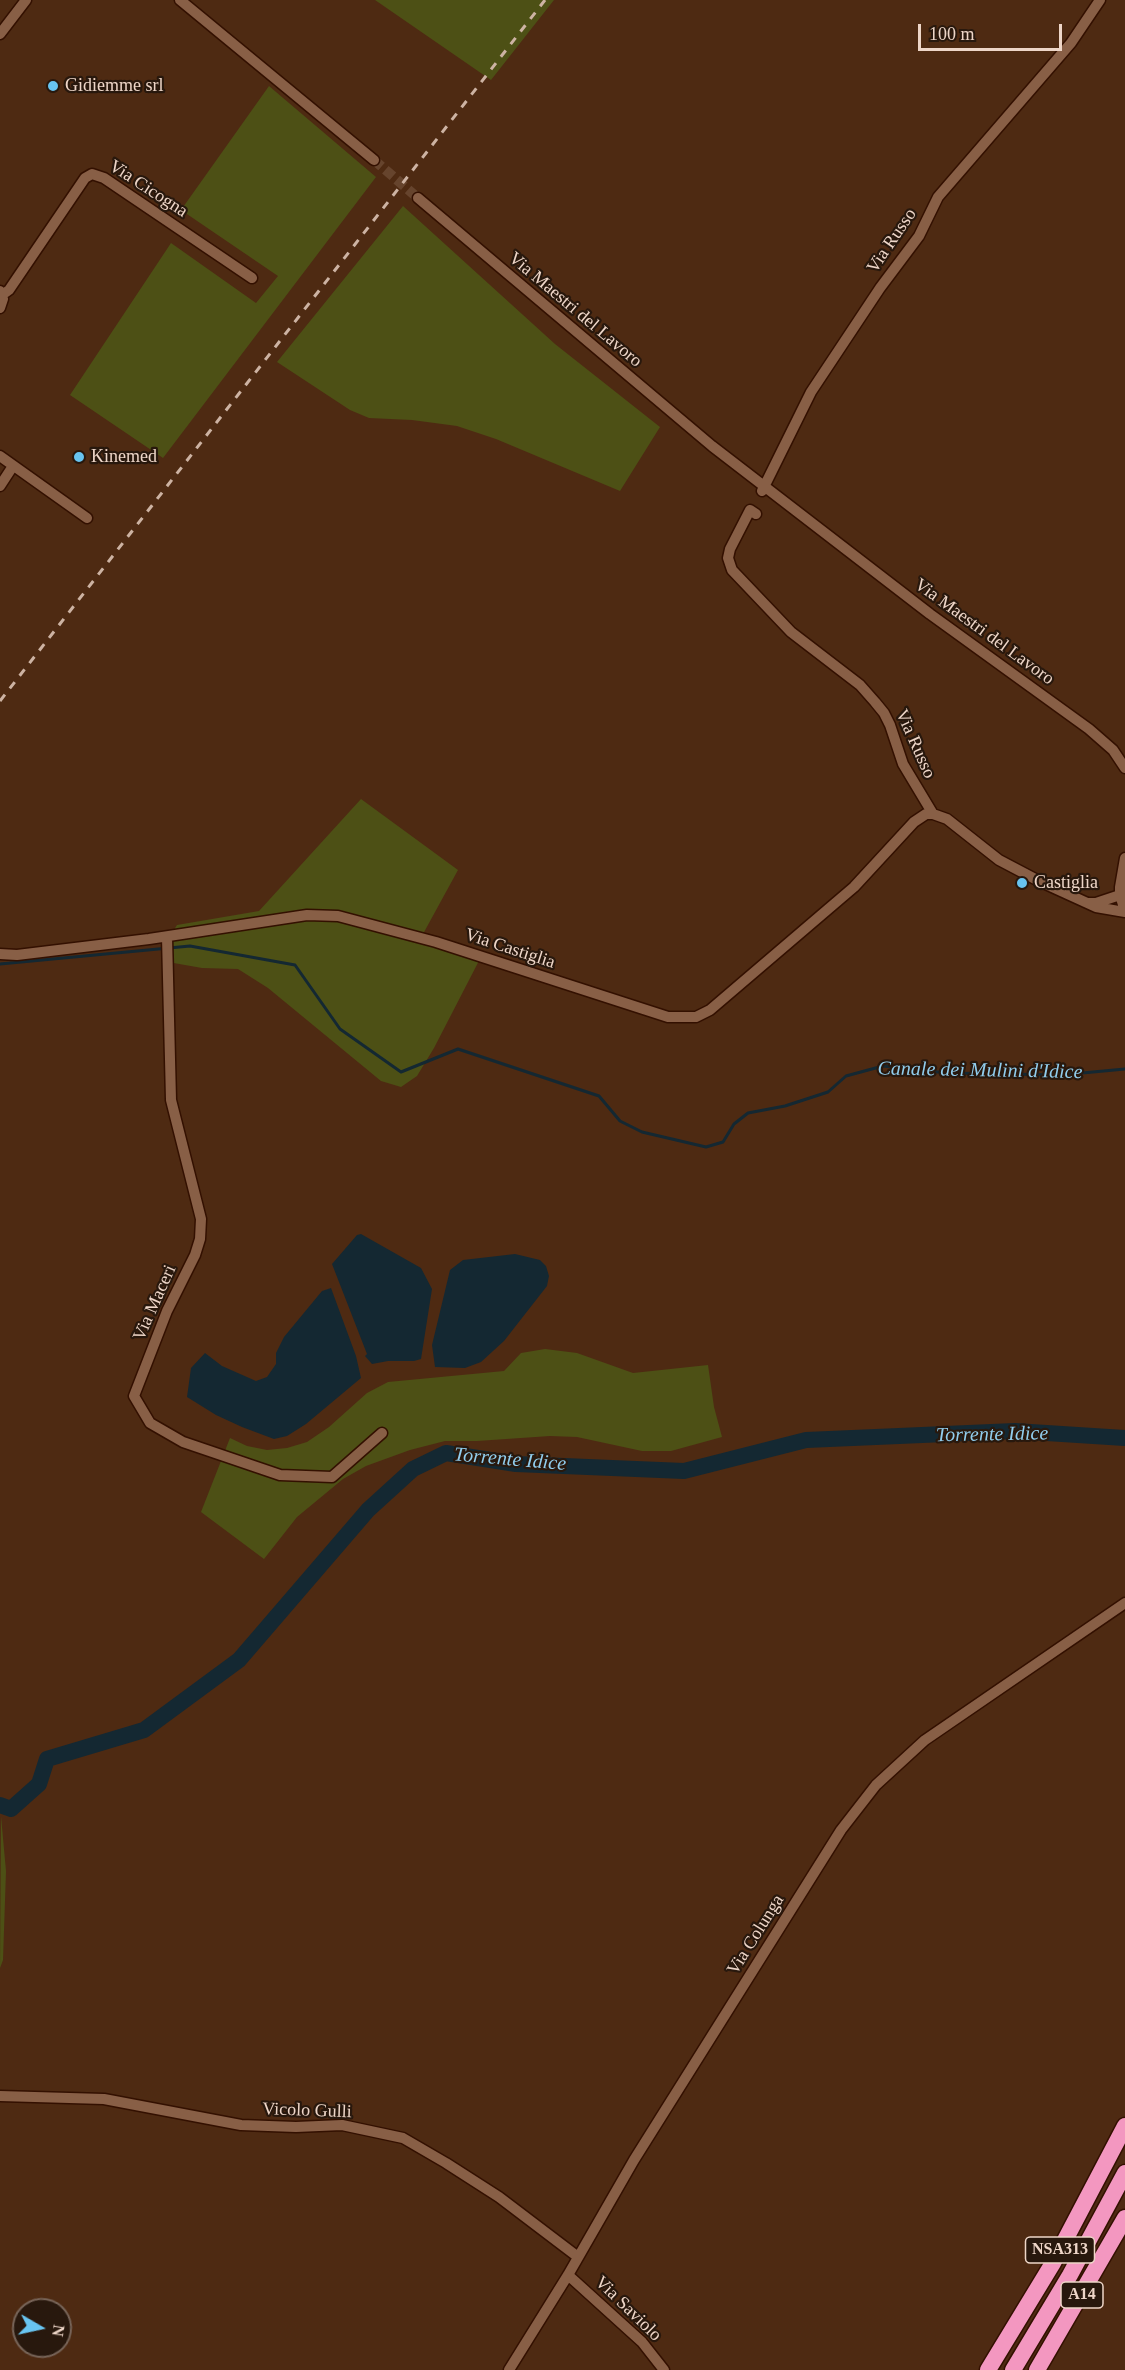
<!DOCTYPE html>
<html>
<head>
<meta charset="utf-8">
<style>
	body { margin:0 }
	#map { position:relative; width:1125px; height:2370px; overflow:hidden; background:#4e2a12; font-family:Georgia,serif }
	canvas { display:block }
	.north { position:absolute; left:12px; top:2298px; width:60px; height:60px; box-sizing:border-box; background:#28180d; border:2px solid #776458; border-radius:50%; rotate:99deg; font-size:16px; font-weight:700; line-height:24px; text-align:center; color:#eed6c8 }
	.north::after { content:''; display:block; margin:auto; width:21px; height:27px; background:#68c4f0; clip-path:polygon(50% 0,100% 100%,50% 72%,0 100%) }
	.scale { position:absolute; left:918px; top:24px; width:144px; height:27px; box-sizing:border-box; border:3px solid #eed6c8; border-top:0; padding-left:8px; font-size:18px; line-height:21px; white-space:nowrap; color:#eed6c8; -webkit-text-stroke:4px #28180d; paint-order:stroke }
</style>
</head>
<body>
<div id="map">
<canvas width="1125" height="2370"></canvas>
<div class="north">N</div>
<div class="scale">100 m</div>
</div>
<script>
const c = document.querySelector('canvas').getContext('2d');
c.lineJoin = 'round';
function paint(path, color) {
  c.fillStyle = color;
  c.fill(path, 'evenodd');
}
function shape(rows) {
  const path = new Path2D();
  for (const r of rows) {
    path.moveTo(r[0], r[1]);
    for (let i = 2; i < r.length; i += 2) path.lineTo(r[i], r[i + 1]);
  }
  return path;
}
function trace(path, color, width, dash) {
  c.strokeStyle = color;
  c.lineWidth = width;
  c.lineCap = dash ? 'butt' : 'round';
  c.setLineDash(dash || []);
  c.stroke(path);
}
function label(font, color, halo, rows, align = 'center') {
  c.font = font + ' Georgia,serif';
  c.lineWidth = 4.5;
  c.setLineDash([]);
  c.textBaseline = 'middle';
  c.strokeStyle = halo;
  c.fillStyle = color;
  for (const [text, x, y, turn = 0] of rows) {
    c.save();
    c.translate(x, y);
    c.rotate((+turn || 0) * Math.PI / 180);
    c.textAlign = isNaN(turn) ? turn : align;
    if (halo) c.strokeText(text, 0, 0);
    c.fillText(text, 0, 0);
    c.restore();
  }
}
paint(shape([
	[375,0,554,0,491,80],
	[269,86,376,177,163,458,70,395,171,243,256,303,278,276,181,210],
	[403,206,555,344,660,427,620,491,496,439,457,426,412,420,369,418,350,410,277,362],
	[361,799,458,870,423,934,483,953,434,1048,417,1076,401,1087,381,1081,268,988,238,969,202,968,168,962,166,942,177,925,259,911],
	[545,1349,577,1353,633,1373,708,1365,714,1407,722,1437,671,1451,642,1451,577,1437,550,1436,477,1441,445,1441,410,1450,366,1466,343,1479,297,1517,264,1559,201,1512,230,1438,247,1446,267,1450,287,1448,307,1442,329,1427,367,1393,388,1382,504,1371,521,1353],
	[1,1816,6,1871,3,1960,0,1968]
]), '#4d5015');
paint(shape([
	[361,1234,421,1268,432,1289,421,1359,414,1361,388,1361,372,1364,365,1356,367,1354,332,1264,357,1235],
	[515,1254,540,1260,546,1266,549,1276,547,1286,504,1341,481,1362,465,1368,435,1367,432,1345,450,1270,463,1260],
	[331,1288,356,1356,361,1378,306,1424,287,1436,274,1439,242,1427,216,1415,187,1397,191,1368,205,1353,222,1366,256,1381,267,1377,276,1364,276,1353,284,1337,322,1291]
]), '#142832');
trace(shape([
	[0,964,190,946,295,965,340,1029,401,1072,458,1049,599,1096,620,1121,642,1132,706,1147,723,1142,734,1124,748,1113,785,1106,828,1092,846,1076,883,1066,947,1073,1061,1075,1125,1069]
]), '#142832', 3);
trace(shape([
	[0,1805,11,1809,39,1784,47,1759,144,1730,239,1660,368,1510,413,1469,446,1453,516,1464,684,1471,806,1440,1015,1431,1125,1438]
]), '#142832', 16);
trace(shape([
	[374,160,418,198]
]), '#66442d', 10, [10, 5]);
const minor = shape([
	[180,0,374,160],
	[0,34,26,0],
	[418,198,712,446,930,614,1089,729,1113,750,1125,768],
	[0,291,3,299,0,308],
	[2,295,9,290,85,178,92,174,104,178,252,278],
	[0,456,87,518],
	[0,486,13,466],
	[762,491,811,392,880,288,919,236,938,197,1071,43,1100,0],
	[756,514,750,510,730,549,728,558,732,570,791,632,860,685,875,702,884,713,890,725,903,764,933,814,947,819,999,860,1039,881,1096,907,1125,912],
	[1125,858,1120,887,1120,895,1125,911],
	[1089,903,1096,903,1120,895],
	[167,937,171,1100,201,1219,200,1239,195,1255,167,1311,134,1396,150,1423,183,1442,280,1475,332,1477,382,1433],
	[0,954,17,955,149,939,307,915,338,916,436,942,668,1017,696,1017,710,1010,854,887,914,822,926,814,933,814],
	[0,2096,104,2099,241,2125,296,2127,342,2125,403,2138,446,2163,499,2197,578,2257],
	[568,2275,642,2342,664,2370],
	[509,2370,568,2275,634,2160,841,1830,876,1785,925,1740,1125,1603]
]);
const highway = shape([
	[988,2370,1053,2263,1125,2126],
	[1013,2370,1070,2275,1125,2173],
	[1037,2370,1125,2218]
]);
trace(minor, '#331000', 13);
trace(highway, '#331000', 19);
trace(minor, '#885f46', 10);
trace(highway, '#f397c0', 16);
trace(shape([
	[0,701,545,0]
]), '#cdb3a3', 3, [8, 8]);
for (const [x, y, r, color] of [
	[53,86,6,"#68c4f0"],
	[79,457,6,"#68c4f0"],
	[1022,883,6,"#68c4f0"]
]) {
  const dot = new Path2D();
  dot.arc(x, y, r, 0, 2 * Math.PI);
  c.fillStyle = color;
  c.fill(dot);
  trace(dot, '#28180d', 2);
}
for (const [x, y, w] of [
	[1060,2250,69],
	[1082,2295,42]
]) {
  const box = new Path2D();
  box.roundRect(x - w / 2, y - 13, w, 26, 4.5);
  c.fillStyle = '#28180d';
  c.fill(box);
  trace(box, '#eed6c8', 1.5);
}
label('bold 16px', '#eed6c8', null, [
	["NSA313",1060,2250],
	["A14",1082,2295]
]);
label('18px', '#eed6c8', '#28180d', [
	["Gidiemme srl",65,86],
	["Kinemed",91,457],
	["Castiglia",1034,883]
], 'left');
label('18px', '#eed6c8', '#28180d', [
	["Via Cicogna",148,189,33],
	["Via Russo",892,241,-56],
	["Via Maestri del Lavoro",575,310,40],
	["Via Maestri del Lavoro",984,632,36],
	["Via Russo",915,744,66],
	["Via Castiglia",510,949,18],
	["Via Maceri",155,1303,-66],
	["Via Colunga",756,1935,-58],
	["Vicolo Gulli",307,2111,2],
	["Via Saviolo",628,2309,44]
]);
label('italic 20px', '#91cded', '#28180d', [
	["Canale dei Mulini d'Idice",980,1071,1],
	["Torrente Idice",992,1435,-1],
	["Torrente Idice",510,1460,5]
]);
</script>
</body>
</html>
